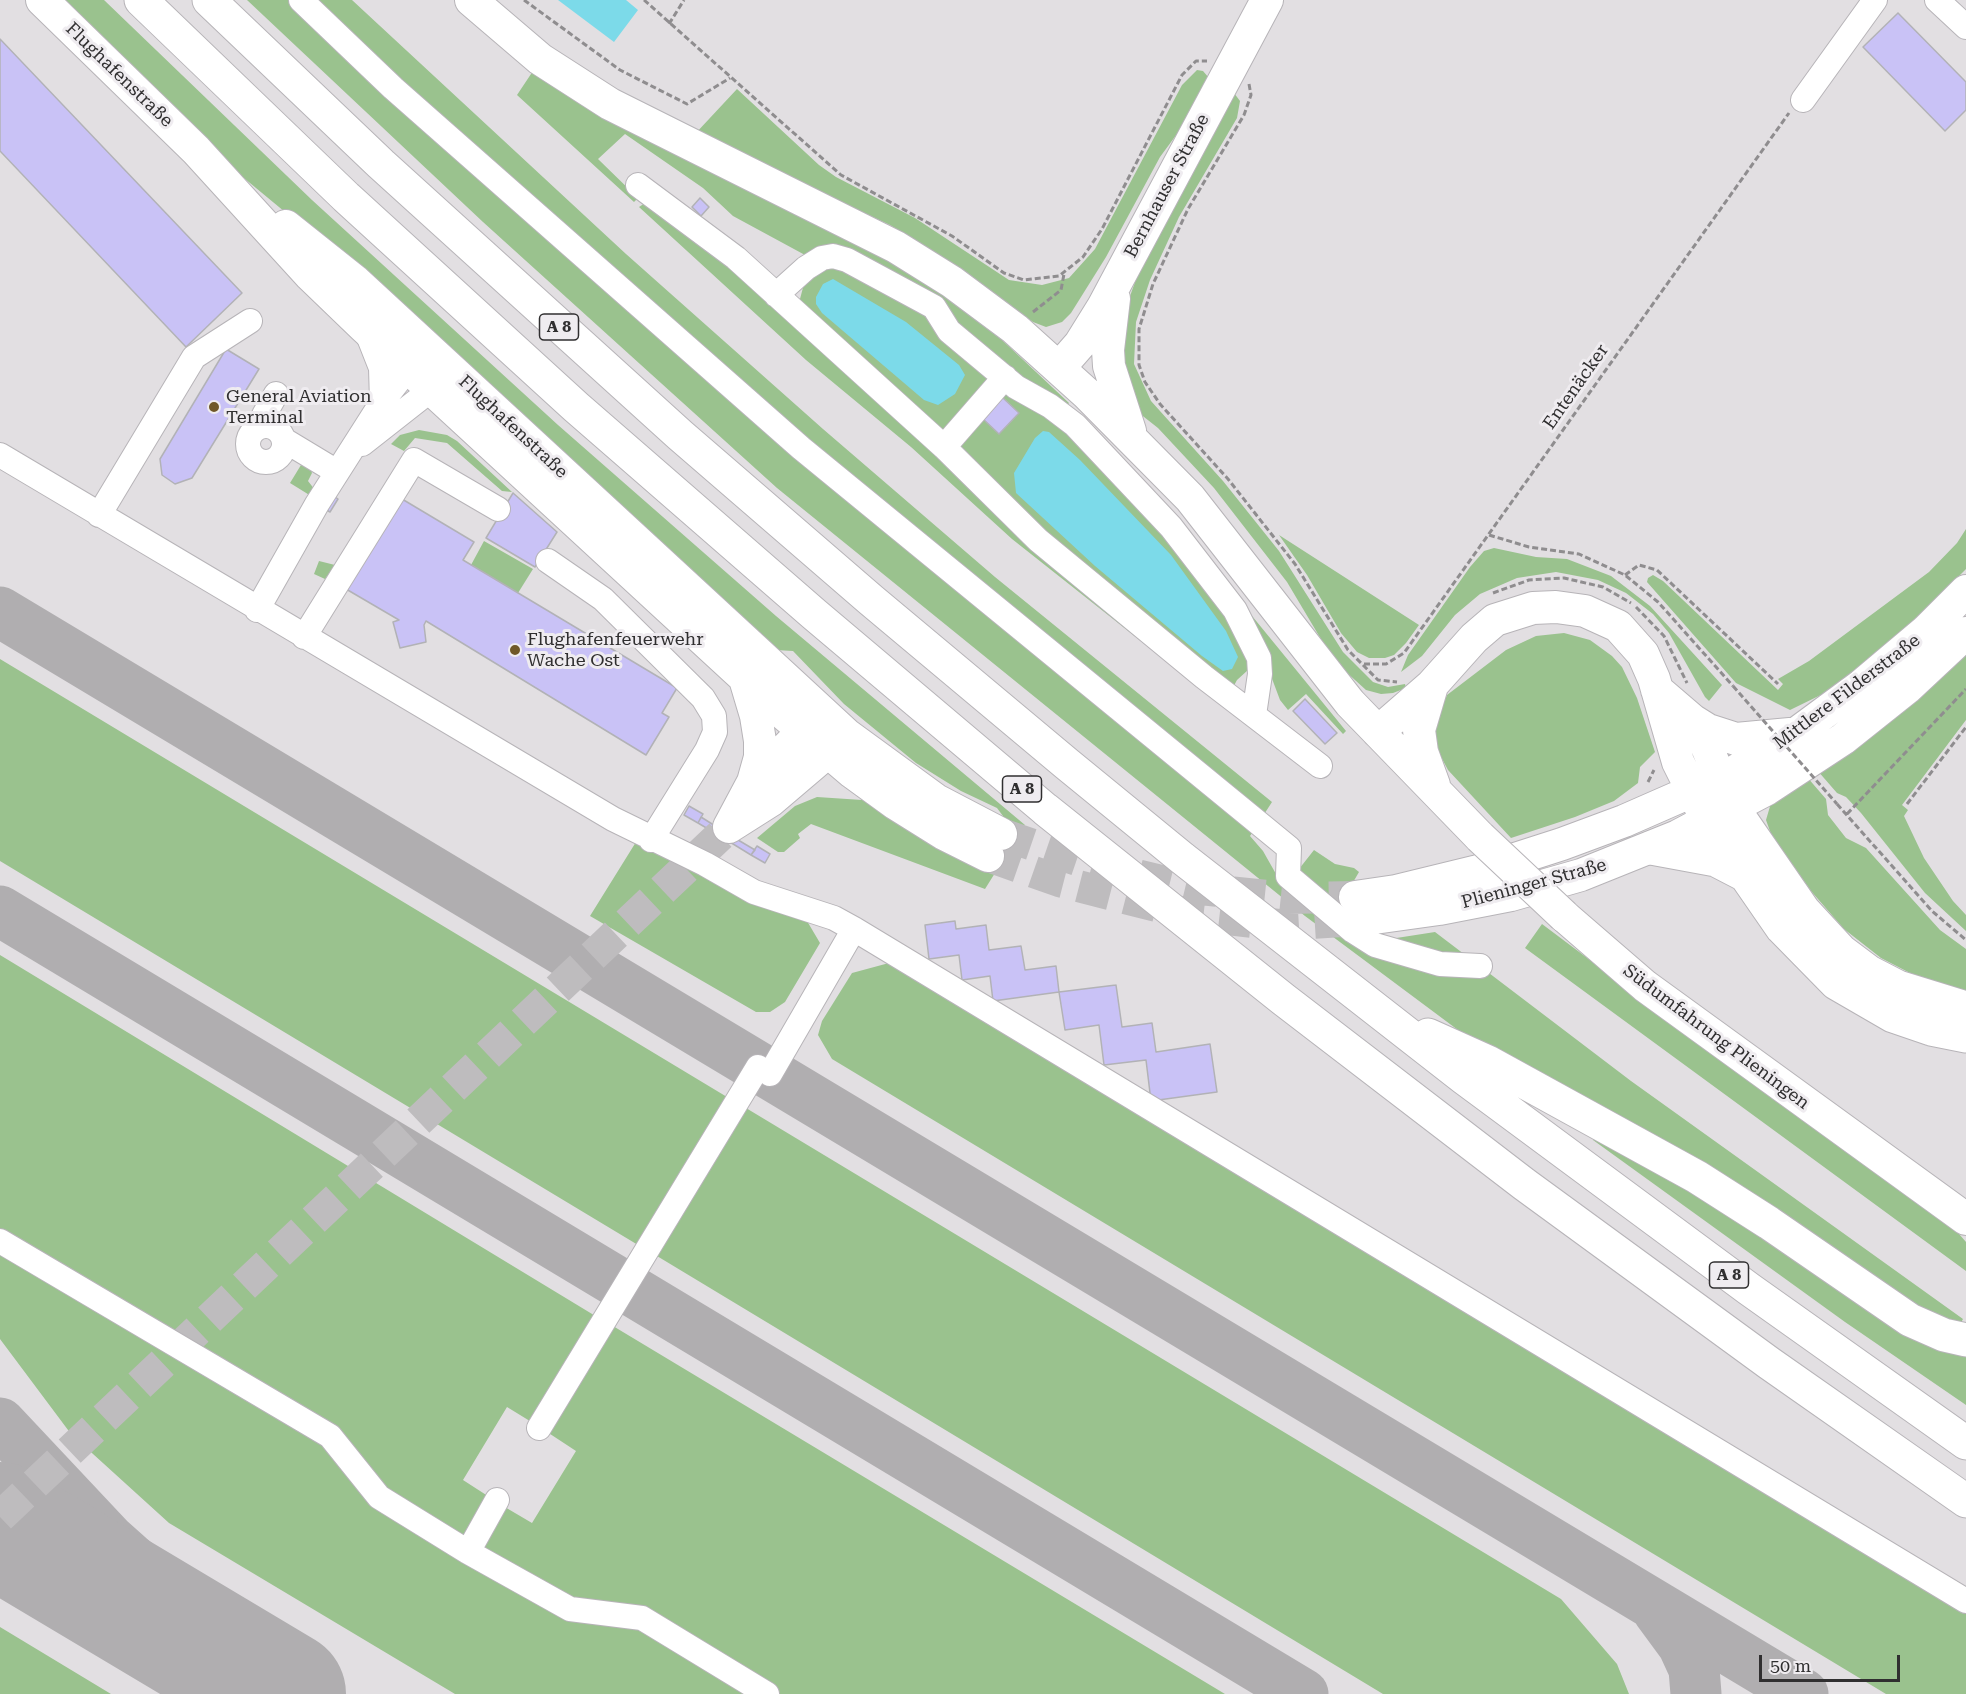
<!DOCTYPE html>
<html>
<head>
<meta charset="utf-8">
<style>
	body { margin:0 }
	#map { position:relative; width:1966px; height:1694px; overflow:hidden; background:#e2dfe2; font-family:"Roboto Serif",serif }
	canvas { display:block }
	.scale { position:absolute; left:1759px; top:1655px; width:141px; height:27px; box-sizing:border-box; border:3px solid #302f30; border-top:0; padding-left:8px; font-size:18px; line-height:21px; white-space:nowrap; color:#302f30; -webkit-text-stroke:4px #efecf0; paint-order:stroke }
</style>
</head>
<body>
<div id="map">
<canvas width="1966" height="1694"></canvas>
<div class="scale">50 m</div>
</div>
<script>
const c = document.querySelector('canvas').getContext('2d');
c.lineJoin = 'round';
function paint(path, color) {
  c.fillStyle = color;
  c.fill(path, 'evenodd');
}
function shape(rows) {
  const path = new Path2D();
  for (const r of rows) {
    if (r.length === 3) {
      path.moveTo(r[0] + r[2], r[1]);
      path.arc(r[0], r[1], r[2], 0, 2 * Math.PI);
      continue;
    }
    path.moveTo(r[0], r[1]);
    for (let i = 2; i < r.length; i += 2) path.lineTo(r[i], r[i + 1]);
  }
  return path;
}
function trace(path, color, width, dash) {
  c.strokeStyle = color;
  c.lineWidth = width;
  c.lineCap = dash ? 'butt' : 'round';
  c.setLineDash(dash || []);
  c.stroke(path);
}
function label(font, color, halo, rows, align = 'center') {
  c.font = font + ' "Roboto Serif",serif';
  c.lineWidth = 6;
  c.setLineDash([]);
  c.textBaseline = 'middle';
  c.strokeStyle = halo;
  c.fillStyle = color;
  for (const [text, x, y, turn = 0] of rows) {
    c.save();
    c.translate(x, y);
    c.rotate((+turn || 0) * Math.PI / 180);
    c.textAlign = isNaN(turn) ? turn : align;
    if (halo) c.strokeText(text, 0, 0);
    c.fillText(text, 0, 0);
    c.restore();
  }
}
paint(shape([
	[57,0,104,0,312,200,558,425,776,616,1025,825,985,889,811,824,798,834,800,838,784,852,778,852,757,838,795,806,817,797,862,800,1004,827,1003,816,997,808,961,791,916,763,844,704,793,651,776,650,343,260,227,164],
	[247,0,352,0,626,254,823,429,995,577,1272,802,1250,836,1263,851,1276,874,1288,883,1314,850,1335,864,1354,868,1359,872,1352,884,1351,919,1390,939,1435,932,1631,1081,1963,1319,1958,1328,1942,1323,1462,1033,1305,916,777,488,483,222],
	[537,65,926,282,1002,340,1069,403,1057,420,1239,600,1346,731,1343,734,1306,694,1288,710,1280,700,1271,676,1248,670,1237,680,1223,706,1012,539,911,447,806,360,639,207,645,203,711,246,784,313,800,299,805,280,805,255,733,216,703,188,625,134,598,159,638,198,634,202,517,95],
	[1197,70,1203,71,1209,78,1199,104,1160,157,1106,257,1071,313,1062,322,1046,327,1033,322,966,272,890,225,695,134,737,89,819,165,836,177,915,218,1009,280,1042,285,1069,278,1095,249,1182,85],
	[1234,93,1240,101,1237,118,1179,217,1150,280,1136,322,1134,364,1151,401,1223,481,1279,551,1343,652,1373,682,1388,687,1405,684,1406,688,1393,693,1381,694,1366,690,1334,661,1287,582,1214,488,1158,428,1139,413,1122,386,1125,310,1143,260],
	[419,430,447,435,457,441,512,492,502,491,447,443,415,438,404,451,391,444,400,435],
	[301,465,310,468,312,473,308,481,315,490,311,496,290,483],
	[1966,529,1966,569,1956,579,1912,624,1833,689,1790,710,1736,683,1647,582,1648,578,1653,575,1663,581,1778,690,1783,684,1778,679,1809,661,1929,572,1957,543],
	[1279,535,1419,625,1406,643,1394,655,1385,658,1369,658,1357,652,1341,633,1307,575],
	[484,541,533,569,518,593,471,565],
	[1494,548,1536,557,1567,559,1611,576,1650,606,1722,685,1709,701,1705,697,1669,633,1653,614,1626,593,1598,580,1556,572,1517,578,1480,594,1455,615,1422,656,1401,672,1408,655,1470,567,1484,551],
	[319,561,335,565,325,579,314,574],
	[1564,633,1590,640,1612,656,1622,667,1637,698,1655,752,1640,767,1638,783,1614,801,1575,817,1511,838,1448,770,1439,753,1434,725,1447,695,1506,650,1536,636],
	[1966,650,1966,720,1902,805,1908,810,1904,816,1924,858,1953,901,1966,915,1966,931,1925,893,1861,813,1846,797,1837,793,1817,770],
	[0,659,732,1100,643,1248,0,861],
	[1807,777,1826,799,1828,815,1846,838,1866,848,1940,930,1966,949,1966,992,1910,973,1881,958,1844,929,1811,891,1771,834,1766,820,1771,803],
	[636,842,807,921,820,943,785,1002,770,1012,756,1012,590,916],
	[1542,924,1788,1109,1953,1227,1966,1242,1966,1271,1525,948],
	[0,955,602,1320,538,1426,507,1407,463,1480,494,1500,467,1547,384,1493,332,1429,0,1235],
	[889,963,1966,1609,1966,1694,1886,1694,832,1059,818,1035,822,1021,852,973],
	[741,1105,1561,1599,1617,1664,1629,1694,1383,1694,652,1253],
	[1597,1130,1966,1354,1966,1405,1845,1322,1593,1140],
	[0,1247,327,1441,375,1503,568,1614,641,1623,758,1694,455,1694,169,1523,71,1434,0,1339],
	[608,1323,1225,1694,778,1694,645,1614,570,1603,472,1549,498,1503,532,1523,576,1451,541,1428],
	[0,1627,111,1694,0,1694]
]), '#9ac28e');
paint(shape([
	[558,0,626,0,638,10,614,42],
	[833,279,906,322,959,365,965,375,955,394,938,405,924,400,822,313,816,304,816,297,823,284],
	[1043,431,1049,432,1080,460,1171,555,1226,631,1238,657,1232,669,1223,671,1202,656,1095,566,1016,493,1014,473,1035,438]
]), '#7cdae9');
trace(shape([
	[0,612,1803,1694],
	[0,911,1303,1694],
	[0,1423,109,1539,211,1630,293,1694],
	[1658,1611,1683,1645,1694,1669,1696,1694]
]), '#b0aeb0', 51);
trace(shape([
	[0,1525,283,1694]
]), '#b0aeb0', 126);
const building = shape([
	[1898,13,1966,82,1966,110,1945,131,1863,47,1898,13],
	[0,39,242,293,186,347,0,151,0,39],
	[700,198,709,207,701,216,692,207,700,198],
	[226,349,259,369,192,478,175,484,162,475,160,459,226,349],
	[1002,397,1019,413,999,434,982,418,1002,397],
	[513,493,557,532,535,567,486,538,513,493],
	[331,494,338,499,330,512,323,508,331,494],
	[402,499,474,542,463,560,677,688,662,713,669,717,646,755,426,621,424,625,426,642,400,648,393,622,399,620,346,589,402,499],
	[1305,699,1337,733,1325,744,1293,711,1305,699],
	[689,806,703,814,698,823,684,815,689,806],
	[701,817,728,834,725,839,698,823,701,817],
	[728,834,755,850,751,855,725,839,728,834],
	[757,846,770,854,765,863,751,855,757,846],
	[955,921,956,929,986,925,989,950,1021,946,1025,970,1056,966,1059,992,993,1001,990,976,962,980,959,955,929,959,925,925,955,921],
	[1116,985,1122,1027,1152,1023,1156,1052,1210,1044,1217,1092,1151,1101,1146,1060,1104,1065,1099,1025,1065,1030,1059,992,1116,985]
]);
paint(building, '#c9c2f6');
trace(building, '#b2b2b6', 1.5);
trace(shape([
	[1001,834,1080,861,1190,888,1287,898,1355,897],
	[988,856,1059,881,1191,915,1279,925,1360,920],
	[0,1517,729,827]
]), '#bebcbe', 32, [32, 16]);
const minor = shape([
	[301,0,393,88,801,448,1289,848,1288,876,1353,931,1375,945,1440,964,1480,966],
	[1937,0,1966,27],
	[1803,100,1875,0],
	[638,185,736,258,944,447,1038,540,1204,677,1320,766],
	[776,295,806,268,822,258,833,256,847,260,934,307,949,331,1016,387,1050,406,1075,425,1171,527,1235,610,1259,658,1260,674,1254,715],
	[368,335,381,368,382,402],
	[266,444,18],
	[267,426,264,415,276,394],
	[284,440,337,472],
	[362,444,432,389,439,374],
	[944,447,1005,377],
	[0,455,613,819,705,864,754,892,834,918,854,929,1966,1601],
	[99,515,194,357,250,321],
	[548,561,603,599,703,698,714,716,715,732,707,750,651,840],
	[257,610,317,504,382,402,400,379,429,367],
	[304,637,414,460,498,509],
	[770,1074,854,929],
	[0,1241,330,1436,379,1497,468,1552,570,1609,642,1618,767,1694],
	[539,1428,758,1067],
	[468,1552,497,1500]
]);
const major = shape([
	[42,0,196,150,310,275,364,327,785,715,852,772,896,804,944,834,988,856],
	[471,0,540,59,610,104,896,247,952,282,1015,329,1086,393,1190,498,1350,703,1480,837],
	[286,226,355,281,847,735,936,800,1001,834],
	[1114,299,1108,350,1109,366,1130,431],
	[1059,368,1080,344,1103,307,1267,0],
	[745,679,756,716,760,741,760,757,753,782],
	[1432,686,1419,730,1422,752,1434,785],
	[1657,690,1692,720,1704,740,1729,799],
	[1692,720,1708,730,1736,739,1790,734],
	[1378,732,1432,685,1474,638,1495,620,1533,608,1556,607,1585,611,1618,626,1643,654,1654,679,1678,762,1702,810],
	[729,827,770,801,844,738],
	[729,827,753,782,817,717],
	[1355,897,1396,891,1478,871,1562,844,1624,821,1729,775,1797,733,1862,685,1926,631,1966,591],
	[1564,916,1645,986,1966,1219],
	[1360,920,1439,909,1511,895,1581,875,1678,836,1767,789,1843,739,1907,688,1966,633]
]);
const highway = shape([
	[141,0,346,197,576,407,814,614,1045,809,1283,999,1524,1184,1769,1363,1966,1501],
	[209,0,381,164,680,435,871,600,1067,764,1182,858,1464,1078,1749,1289,1966,1443],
	[1733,808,1804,911,1841,951,1869,972,1898,987,1966,1008],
	[1708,821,1782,928,1836,983,1893,1016,1931,1029,1966,1036],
	[1651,848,1716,860,1743,874],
	[1428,1035,1488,1062,1697,1177,1769,1223,1910,1320,1944,1335,1966,1340]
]);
trace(minor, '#b7b4b8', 26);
trace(major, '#b7b4b8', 34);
trace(highway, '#b7b4b8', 35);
trace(shape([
	[524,0,620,70,687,104,730,78],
	[644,0,841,175,952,236,1004,273,1024,280,1059,276,1083,257,1102,229,1182,75,1196,61,1207,61],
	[669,24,684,0],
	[1249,84,1251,95,1244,115,1188,209,1153,284,1139,329,1139,365,1145,382,1160,404,1228,479,1295,564,1348,650,1378,680,1397,682],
	[1033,312,1061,290,1064,274],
	[1489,535,1529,547,1579,554,1625,575,1658,602,1733,686],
	[1625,575,1639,565,1657,570,1778,684],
	[1493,593,1529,580,1564,578,1603,587,1631,603],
	[1636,607,1664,636,1687,683],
	[1364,664,1386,664,1404,653,1789,113],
	[1648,782,1654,770],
	[1837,804,1932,911,1966,940],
	[1907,804,1966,727],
	[1847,814,1966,689]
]), '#8f8d8f', 3, [6, 3]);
trace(minor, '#fff', 24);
trace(major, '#fff', 32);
trace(highway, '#fff', 33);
const majorBridge = shape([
	[1480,837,1564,916]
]);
trace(majorBridge, '#b7b4b8', 34, []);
trace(shape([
	[1733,686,1837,804]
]), '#8f8d8f', 3, [6, 3]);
trace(majorBridge, '#fff', 32);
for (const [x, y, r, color] of [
	[214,407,6,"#6f5728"],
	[515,650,6,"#6f5728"]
]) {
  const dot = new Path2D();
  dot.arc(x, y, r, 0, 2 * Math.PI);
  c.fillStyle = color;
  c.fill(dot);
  trace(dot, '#efecf0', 2);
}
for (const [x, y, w] of [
	[559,327,39],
	[1022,789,39],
	[1729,1275,39]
]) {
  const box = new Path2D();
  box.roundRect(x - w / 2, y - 13, w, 26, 4.5);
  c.fillStyle = '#efecf0';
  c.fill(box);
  trace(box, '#302f30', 1.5);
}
label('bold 16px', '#302f30', null, [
	["A 8",559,327],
	["A 8",1022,789],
	["A 8",1729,1275]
]);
label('18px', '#302f30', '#efecf0', [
	["Flughafenstraße",119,75,44],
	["Bernhauser Straße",1167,186,-62],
	["Entenäcker",1576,387,-55],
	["Flughafenstraße",513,427,43],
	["Mittlere Filderstraße",1847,692,-37],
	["Plieninger Straße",1534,884,-15],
	["Südumfahrung Plieningen",1716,1037,37]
]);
label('18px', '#302f30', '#efecf0', [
	["General Aviation",226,397],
	["Terminal",226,418],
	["Flughafenfeuerwehr",527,640],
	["Wache Ost",527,661]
], 'left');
</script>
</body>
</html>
